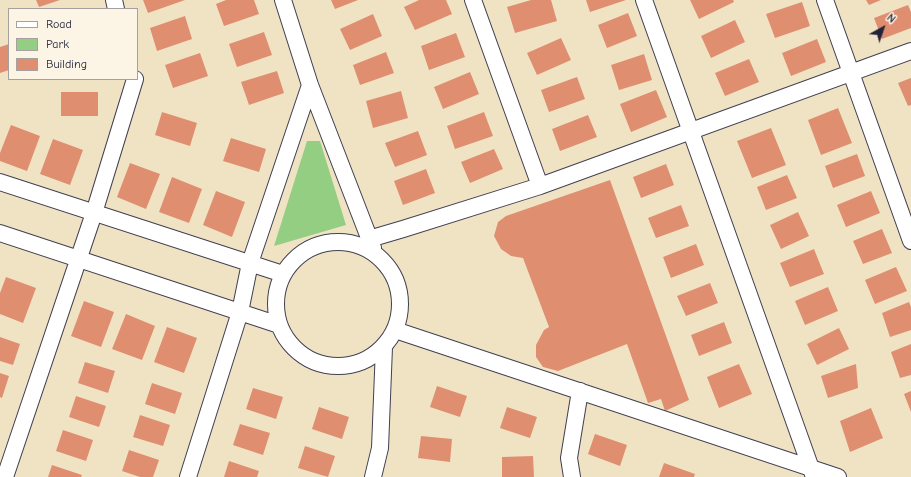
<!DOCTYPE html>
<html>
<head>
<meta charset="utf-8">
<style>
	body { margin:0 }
	#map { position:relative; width:911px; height:477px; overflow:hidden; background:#f0e3c4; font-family:"Comic Neue",sans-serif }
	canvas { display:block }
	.legend { position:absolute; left:8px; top:8px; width:130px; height:72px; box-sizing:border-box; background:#fcf5e5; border:1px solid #a5a1a1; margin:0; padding:5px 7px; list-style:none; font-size:12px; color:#22223b }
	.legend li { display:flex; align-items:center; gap:8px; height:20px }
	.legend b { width:20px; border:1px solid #a5a1a1 }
	.north { position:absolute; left:863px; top:8px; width:40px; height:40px; -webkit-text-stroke:3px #fcf5e5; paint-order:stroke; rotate:40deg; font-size:11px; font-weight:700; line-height:16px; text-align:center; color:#22223b }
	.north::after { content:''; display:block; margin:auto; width:14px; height:18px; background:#22223b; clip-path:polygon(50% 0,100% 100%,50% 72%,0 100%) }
</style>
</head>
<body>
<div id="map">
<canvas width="911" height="477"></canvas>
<ul class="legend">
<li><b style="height:5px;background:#fff"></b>Road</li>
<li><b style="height:11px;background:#94ce83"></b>Park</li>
<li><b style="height:11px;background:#e08e70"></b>Building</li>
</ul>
<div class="north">N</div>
</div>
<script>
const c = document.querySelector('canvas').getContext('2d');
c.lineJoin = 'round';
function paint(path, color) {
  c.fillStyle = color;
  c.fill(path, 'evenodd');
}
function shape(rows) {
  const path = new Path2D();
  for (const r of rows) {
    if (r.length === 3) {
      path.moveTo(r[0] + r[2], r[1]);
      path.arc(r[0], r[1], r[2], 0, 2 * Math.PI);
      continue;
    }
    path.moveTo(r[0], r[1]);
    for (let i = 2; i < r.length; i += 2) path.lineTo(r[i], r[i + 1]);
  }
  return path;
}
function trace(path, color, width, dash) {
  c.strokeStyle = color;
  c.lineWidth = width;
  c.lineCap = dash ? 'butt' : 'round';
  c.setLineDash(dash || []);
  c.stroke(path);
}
paint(shape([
	[307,141,320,141,346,225,274,246]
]), '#94ce83');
paint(shape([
	[36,0,60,0,39,7],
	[143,0,185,0,148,13],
	[226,0,254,0,259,14,224,26,216,4],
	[331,0,358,0,335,9],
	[419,0,446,0,452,14,415,30,404,7],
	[531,0,551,0,557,21,515,33,507,7],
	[586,0,626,0,590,12],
	[690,0,733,0,734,2,699,19],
	[866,0,881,0,869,5],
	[802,2,810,26,775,38,766,14],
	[908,5,911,12,911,28,882,39,874,18],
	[628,13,637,36,607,48,598,25],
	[373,14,382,36,350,50,340,29],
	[185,16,192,39,157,51,150,28],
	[735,20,745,42,711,58,701,36],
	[264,32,272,55,237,67,229,44],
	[456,33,465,57,429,70,421,46],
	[561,38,571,60,537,75,527,53],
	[817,39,826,62,791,76,782,53],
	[9,44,9,70,0,73,0,47],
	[386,52,394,73,360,85,353,65],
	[200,53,208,76,173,88,165,65],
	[644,54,652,80,619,90,611,65],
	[749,59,759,82,725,96,715,73],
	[277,71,284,93,249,105,241,82],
	[470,72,479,94,443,109,434,87],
	[577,77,585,99,549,112,541,90],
	[911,78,911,105,908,106,898,83],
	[656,90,667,117,631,132,620,104],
	[401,91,408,118,373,128,366,101],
	[61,92,98,92,98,116,61,116],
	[838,108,852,143,821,155,808,120],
	[162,112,197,123,190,146,155,135],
	[484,112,493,136,455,149,447,126],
	[588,115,597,137,560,151,552,129],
	[11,125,40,136,27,171,0,161,0,153],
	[771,128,786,165,752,178,737,141],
	[418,131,427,155,395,167,385,143],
	[231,138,266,149,259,172,223,161],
	[53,139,83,150,70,185,40,174],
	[494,149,503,169,470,183,461,162],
	[857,154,865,176,833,188,825,166],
	[130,163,160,174,146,209,117,197],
	[666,164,674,185,641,198,633,177],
	[426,169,435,193,403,205,394,181],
	[787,175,797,198,766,210,757,187],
	[172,177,202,189,189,223,159,212],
	[610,180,689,400,665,411,661,399,648,403,627,344,558,371,543,367,536,357,536,345,544,330,549,327,523,258,511,256,501,249,494,236,498,222,506,216],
	[216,191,245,202,232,237,203,225],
	[871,191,880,213,846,227,837,205],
	[681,205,689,226,656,238,648,218],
	[798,212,809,236,781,249,770,225],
	[882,229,892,253,863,264,853,241],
	[696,244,704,265,671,278,663,257],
	[814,249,824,274,790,287,780,263],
	[896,267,907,291,875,304,865,280],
	[6,277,36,288,23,323,0,314,0,293],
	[710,283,718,303,686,316,677,296],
	[828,287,838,311,805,325,795,301],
	[84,301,114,312,101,347,71,336],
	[909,302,911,307,911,330,890,337,882,313],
	[126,314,155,326,142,360,112,349],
	[724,322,732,343,699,356,691,335],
	[167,327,197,338,184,373,154,362],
	[839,328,849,349,817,365,807,344],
	[0,337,20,344,13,365,0,361],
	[911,344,911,375,900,378,891,352],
	[85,362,115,371,108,393,78,383],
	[739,364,752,394,719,408,707,377],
	[856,364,858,388,828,398,821,376],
	[0,373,9,376,2,398,0,397],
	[152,383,182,393,175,414,145,404],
	[437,386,467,396,460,417,430,407],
	[253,388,283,397,276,419,246,409],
	[911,391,911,412,904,394],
	[76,396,106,406,99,427,69,417],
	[319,407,349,417,342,439,312,429],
	[507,407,537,417,530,438,500,428],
	[871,408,883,438,850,452,840,421],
	[140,415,170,425,163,446,133,437],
	[240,424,270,433,263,455,233,445],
	[63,430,93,440,86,461,56,451],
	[595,434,627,445,620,466,588,454],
	[421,436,452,439,450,462,418,458],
	[305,446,335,456,328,477,298,468],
	[129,450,159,460,153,477,140,477,122,471],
	[533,456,534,477,502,477,502,457],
	[229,461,259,471,257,477,224,477],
	[664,463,695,474,694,477,659,477],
	[52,465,82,475,81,477,48,477]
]), '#e08e70');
const minor = shape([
	[114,0,116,9],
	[283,0,310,85,373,248],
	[473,0,540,186],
	[644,0,814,477],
	[825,0,911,241],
	[0,182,283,274],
	[0,233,279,325],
	[369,239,403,229,540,186,911,51],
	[338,304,62],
	[395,330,838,477],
	[5,477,94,213,135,79],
	[188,477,240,312,250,263,310,85],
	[373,477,380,448,384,347],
	[572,477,569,458,580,391]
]);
trace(minor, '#413f50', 18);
trace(minor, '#fff', 16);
</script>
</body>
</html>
